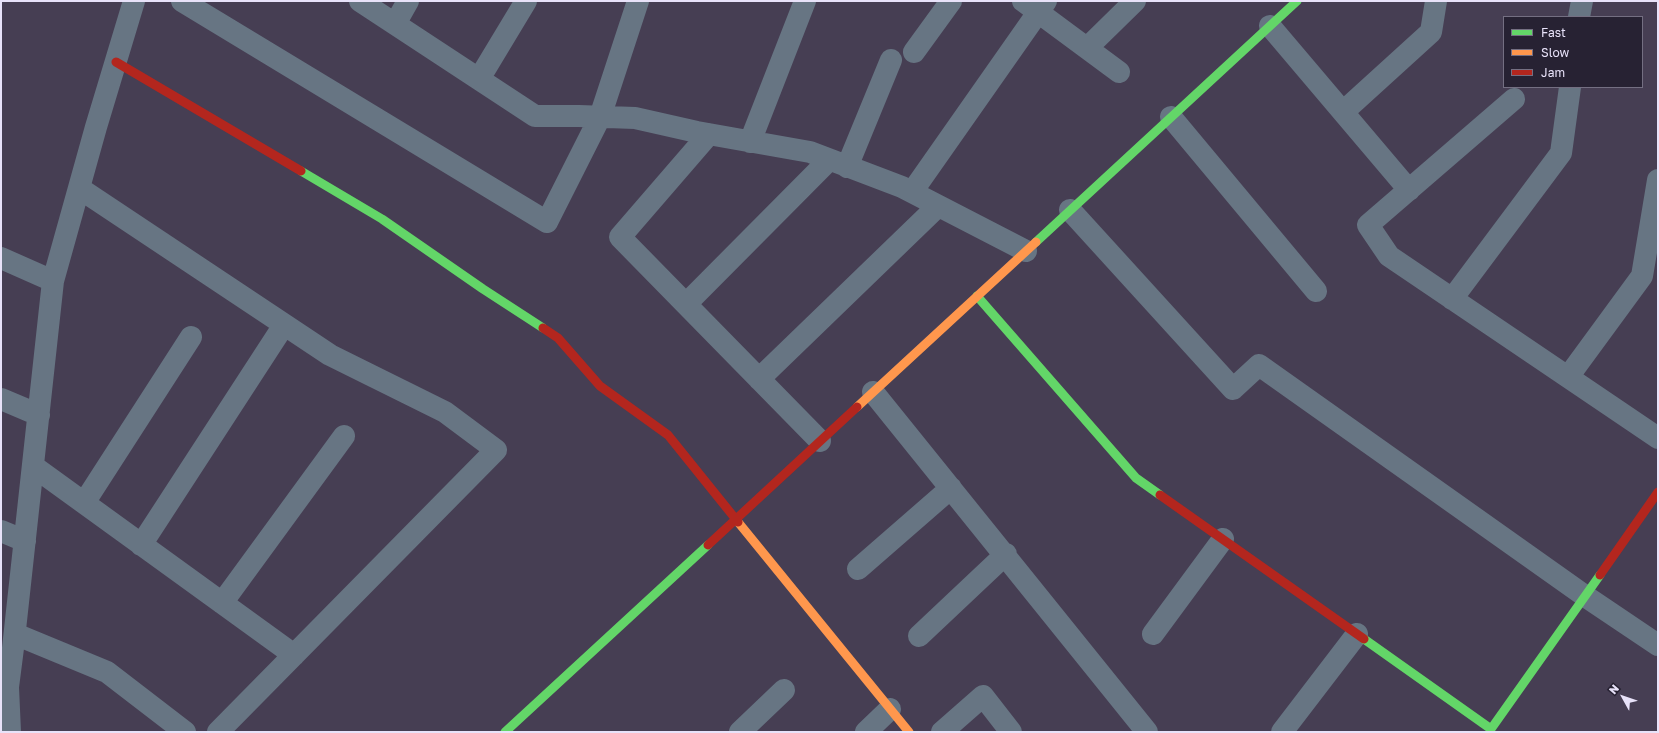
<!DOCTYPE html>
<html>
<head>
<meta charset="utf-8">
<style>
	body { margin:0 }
	#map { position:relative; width:1659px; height:733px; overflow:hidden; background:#463e53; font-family:"Golos Text",sans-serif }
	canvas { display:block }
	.frame { position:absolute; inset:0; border:2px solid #e8e2f9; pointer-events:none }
	.legend { position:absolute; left:1503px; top:16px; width:140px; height:72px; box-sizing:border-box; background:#272233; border:1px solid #746f82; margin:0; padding:5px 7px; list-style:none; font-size:12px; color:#e8e2f9 }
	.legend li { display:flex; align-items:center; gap:8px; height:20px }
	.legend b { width:20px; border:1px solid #746f82 }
	.north { position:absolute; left:1603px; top:677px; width:40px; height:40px; -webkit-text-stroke:3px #272233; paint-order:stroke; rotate:310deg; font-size:11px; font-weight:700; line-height:16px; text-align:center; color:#e8e2f9 }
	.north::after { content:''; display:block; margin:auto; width:14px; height:18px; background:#e8e2f9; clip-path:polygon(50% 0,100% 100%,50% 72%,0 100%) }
</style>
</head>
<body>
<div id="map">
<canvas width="1659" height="733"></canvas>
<div class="frame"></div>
<ul class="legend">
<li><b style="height:5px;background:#63d668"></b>Fast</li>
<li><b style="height:5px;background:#ff974d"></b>Slow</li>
<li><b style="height:5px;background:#b3261e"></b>Jam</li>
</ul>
<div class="north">N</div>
</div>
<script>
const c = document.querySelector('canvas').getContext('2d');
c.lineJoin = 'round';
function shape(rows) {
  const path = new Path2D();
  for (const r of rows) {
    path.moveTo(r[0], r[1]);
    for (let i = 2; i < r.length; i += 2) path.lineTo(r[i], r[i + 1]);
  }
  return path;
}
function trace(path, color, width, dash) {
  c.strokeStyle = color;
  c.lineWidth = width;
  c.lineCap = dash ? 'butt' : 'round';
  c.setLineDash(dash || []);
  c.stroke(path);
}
trace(shape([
	[182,1,547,222,600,117,638,1],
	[360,1,535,116,579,116,635,118,697,132,810,152,902,187,1026,251],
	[1023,1,1119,72],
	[1579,17,1582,1],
	[395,24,408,1],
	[1270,26,1409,190],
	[1087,48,1135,1],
	[914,52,951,1],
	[479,79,526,1],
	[1514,99,1368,225,1389,256,1658,438],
	[1343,112,1431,32,1436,1],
	[1171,117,1316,291],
	[709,134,620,237,820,441],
	[750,142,805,1],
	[847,167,891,60],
	[79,188,330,355,445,412,496,450,218,732],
	[912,192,1046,1],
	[1070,210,1233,389,1259,365,1585,596,1658,645],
	[1,258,53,281,96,127,134,1],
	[1452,299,1561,153,1570,87],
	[686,304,829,160],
	[1568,377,1642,276,1658,180],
	[759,379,938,206],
	[873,392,1147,732],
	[1,399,39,415],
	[33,466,294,655],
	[84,503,191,337],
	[1,531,25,541],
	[141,545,284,325],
	[858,569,951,488],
	[222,603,344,436],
	[15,634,107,672,185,732],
	[1153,634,1223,539],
	[919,636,1006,554],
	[10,732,8,687,13,648,53,281],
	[740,732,784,690],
	[866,732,890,709],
	[942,732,983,696,1011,732],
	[1282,732,1357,634]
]), '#677583', 22);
trace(shape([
	[301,171,382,219,483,289,543,328],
	[1036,242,1297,1],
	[977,296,1136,478,1160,495],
	[1364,639,1491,729,1600,575],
	[505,732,708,545]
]), '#63d668', 9);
trace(shape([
	[857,407,1036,242],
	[738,522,909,732]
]), '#ff974d', 9);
trace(shape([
	[116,62,301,171],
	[543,328,558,338,600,386,668,435,738,522],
	[1160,495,1364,639],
	[708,545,857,407],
	[1600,575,1658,492]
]), '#b3261e', 9);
</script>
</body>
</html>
